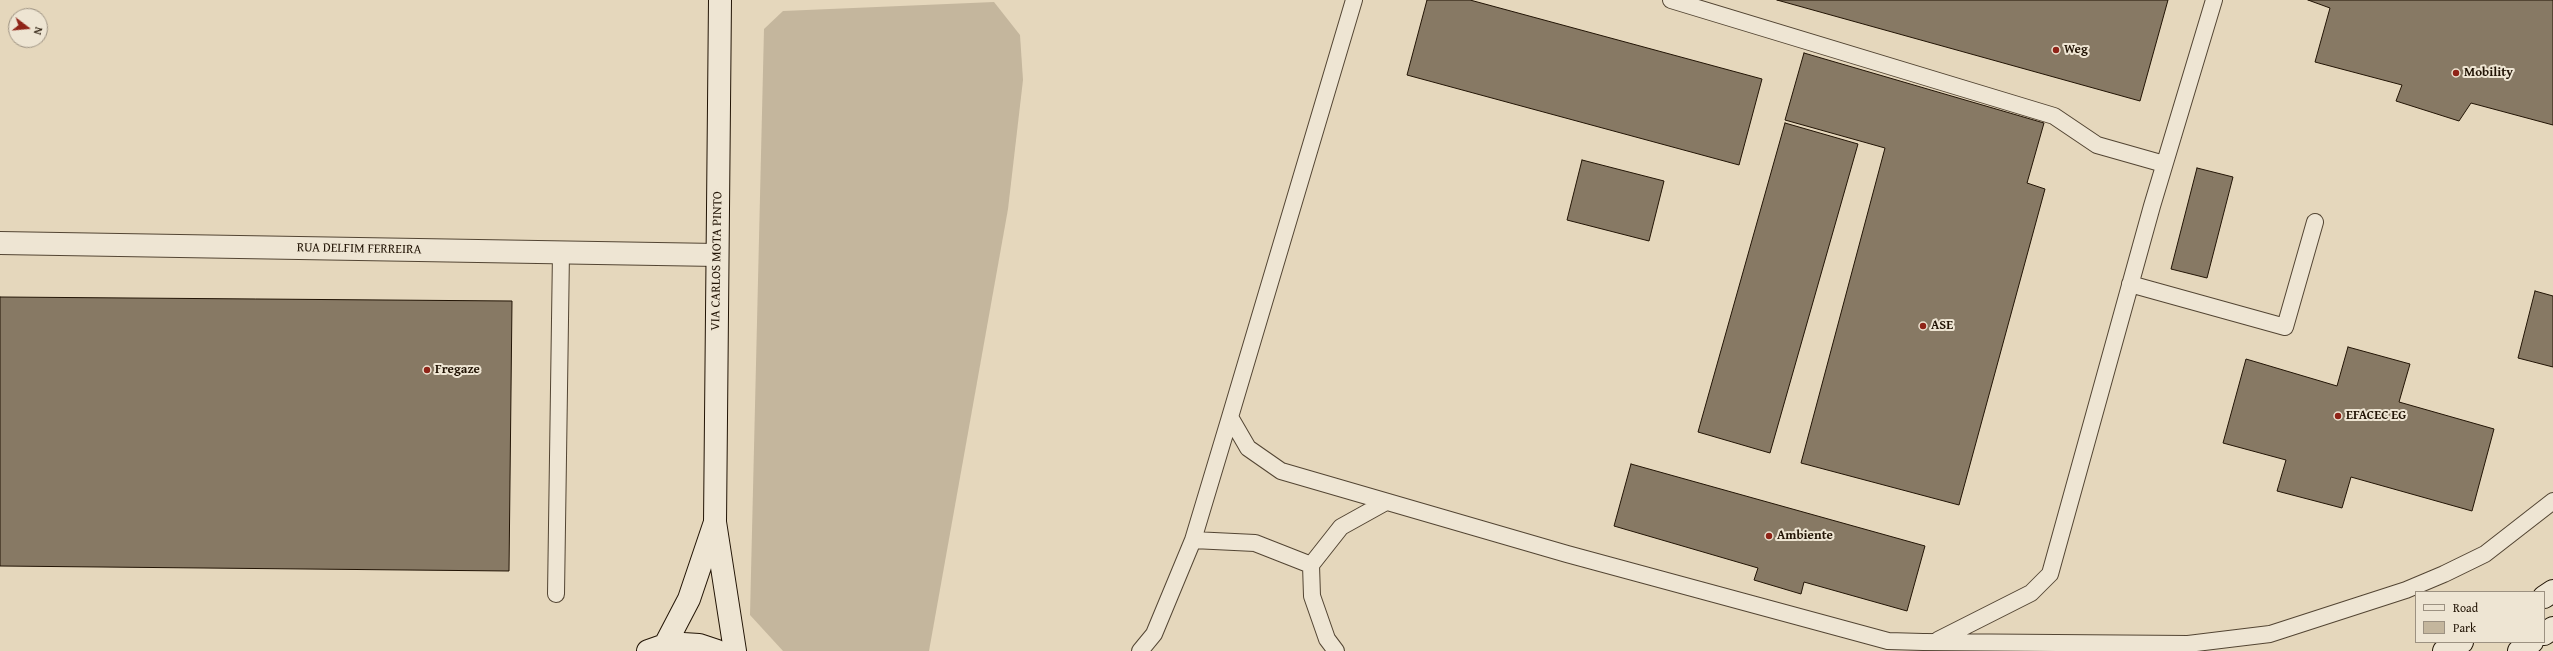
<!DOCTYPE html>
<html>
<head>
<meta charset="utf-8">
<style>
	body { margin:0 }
	#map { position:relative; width:2553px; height:651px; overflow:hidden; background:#e5d7bc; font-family:"Gentium Book Plus",serif }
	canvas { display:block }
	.legend { position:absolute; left:2415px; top:591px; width:130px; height:52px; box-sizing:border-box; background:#eee5d3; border:1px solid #9c9181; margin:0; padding:5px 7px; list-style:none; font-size:12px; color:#221405 }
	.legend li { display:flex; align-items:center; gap:8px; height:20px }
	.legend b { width:20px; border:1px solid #9c9181 }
	.north { position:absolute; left:8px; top:8px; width:40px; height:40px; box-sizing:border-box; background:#eee5d3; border:1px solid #9c9181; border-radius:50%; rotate:106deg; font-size:11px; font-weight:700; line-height:16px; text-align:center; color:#221405 }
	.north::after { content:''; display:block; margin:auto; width:14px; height:18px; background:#8f2418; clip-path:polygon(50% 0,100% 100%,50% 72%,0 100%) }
</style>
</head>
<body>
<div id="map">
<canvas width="2553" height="651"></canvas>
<ul class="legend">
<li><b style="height:5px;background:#eee5d3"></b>Road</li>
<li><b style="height:11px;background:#c4b69d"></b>Park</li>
</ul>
<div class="north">N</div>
</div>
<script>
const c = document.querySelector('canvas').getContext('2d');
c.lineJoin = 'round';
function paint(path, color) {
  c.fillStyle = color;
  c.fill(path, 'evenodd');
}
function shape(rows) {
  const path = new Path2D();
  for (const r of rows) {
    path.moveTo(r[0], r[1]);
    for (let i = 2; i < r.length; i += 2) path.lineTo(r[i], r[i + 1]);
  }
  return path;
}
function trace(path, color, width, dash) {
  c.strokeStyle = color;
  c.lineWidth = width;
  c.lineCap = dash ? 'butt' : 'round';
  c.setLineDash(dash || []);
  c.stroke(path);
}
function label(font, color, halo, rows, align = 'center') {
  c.font = font + ' "Gentium Book Plus",serif';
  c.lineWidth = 4;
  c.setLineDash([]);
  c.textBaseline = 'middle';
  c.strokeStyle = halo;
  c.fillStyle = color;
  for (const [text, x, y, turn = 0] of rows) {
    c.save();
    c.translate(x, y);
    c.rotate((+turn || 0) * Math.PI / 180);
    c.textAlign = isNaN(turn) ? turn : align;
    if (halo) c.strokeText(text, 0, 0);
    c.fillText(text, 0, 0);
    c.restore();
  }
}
paint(shape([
	[994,2,1020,35,1023,80,1008,209,929,651,783,651,750,615,764,29,783,11]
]), '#c4b69d');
const building = shape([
	[1427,0,1470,0,1762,79,1739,165,1407,75,1427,0],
	[1777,0,2168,0,2140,101,1777,0],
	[2308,0,2553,0,2553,125,2471,103,2459,121,2396,101,2402,85,2315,62,2330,8,2308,0],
	[1804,53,2044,123,2027,183,2045,189,1959,505,1801,463,1885,148,1785,120,1804,53],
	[1785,123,1858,144,1770,453,1698,432,1785,123],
	[1582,160,1664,181,1649,241,1567,220,1582,160],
	[2197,168,2233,177,2207,278,2171,269,2197,168],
	[2535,291,2553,296,2553,367,2518,358,2535,291],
	[0,297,512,301,509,571,0,566,0,297],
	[2348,347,2410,364,2399,402,2494,429,2472,511,2351,477,2342,508,2277,491,2286,460,2223,443,2246,359,2337,386,2348,347],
	[1631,464,1925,546,1907,611,1804,582,1801,594,1754,580,1758,568,1614,526,1631,464]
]);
paint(building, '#877964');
trace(building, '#221405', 1);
const lane = shape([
	[1354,0,1230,417,1248,448,1281,471,1567,554,1888,641,1923,642,2188,644,2270,634,2406,590,2444,574,2485,554,2553,501],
	[1671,0,2054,116,2097,145,2164,164],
	[2130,284,2285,327,2315,222],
	[1193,540,1255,543,1311,565],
	[556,594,561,252],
	[1938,640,2031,593,2050,574,2152,206,2214,0],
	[1140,651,1154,634,1193,540,1230,417],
	[1336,651,1327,639,1312,596,1311,565,1341,527,1386,502]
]);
const street = shape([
	[0,243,717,255]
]);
const secondary = shape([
	[720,0,715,522,735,651],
	[2544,597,2553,591],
	[2544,634,2553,628],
	[665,645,689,599,714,525],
	[648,651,665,645,683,644,699,645,717,651],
	[2444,651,2462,642],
	[2519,651,2532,642]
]);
trace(lane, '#534533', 18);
trace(street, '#534533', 24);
trace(secondary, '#221405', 24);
trace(lane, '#eee5d3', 16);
trace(street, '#eee5d3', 22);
trace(secondary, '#eee5d3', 22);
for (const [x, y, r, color] of [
	[2056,50,4,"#8f2418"],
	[2456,73,4,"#8f2418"],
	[1923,326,4,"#8f2418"],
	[427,370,4,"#8f2418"],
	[2338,416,4,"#8f2418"],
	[1769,536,4,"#8f2418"]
]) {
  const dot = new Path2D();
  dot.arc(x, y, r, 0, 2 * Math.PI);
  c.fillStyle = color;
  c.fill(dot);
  trace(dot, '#eee5d3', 1.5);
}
label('bold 13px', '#221405', '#eee5d3', [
	["Weg",2064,50],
	["Mobility",2464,73],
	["ASE",1931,326],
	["Fregaze",435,370],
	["EFACEC EG",2346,416],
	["Ambiente",1777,536]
], 'left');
label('13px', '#221405', '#eee5d3', [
	["RUA DELFIM FERREIRA",359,249,1],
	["VIA CARLOS MOTA PINTO",717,261,-89]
]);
</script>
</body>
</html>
